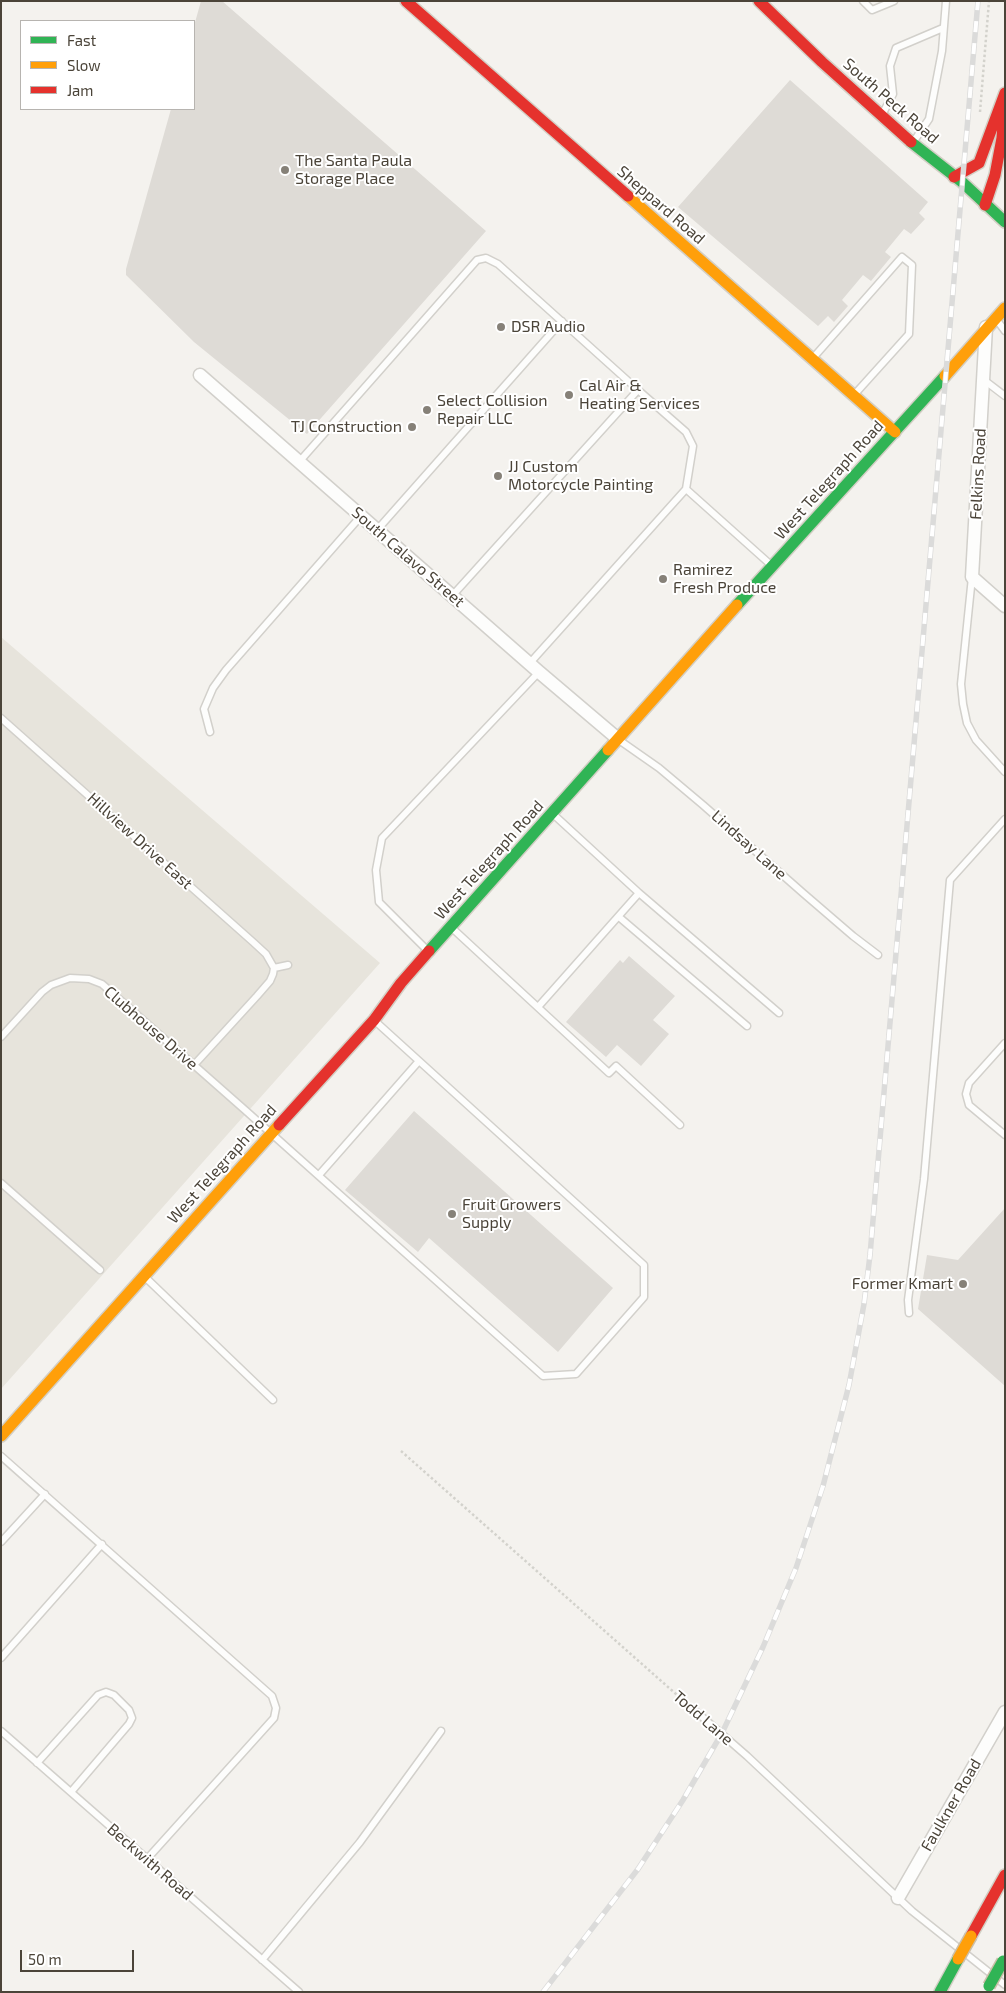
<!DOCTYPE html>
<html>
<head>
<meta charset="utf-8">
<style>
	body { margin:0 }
	#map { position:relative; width:1006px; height:1993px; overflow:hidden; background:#f4f2ee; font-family:"Exo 2",sans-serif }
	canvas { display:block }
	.frame { position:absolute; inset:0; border:2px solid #4b4439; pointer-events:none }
	.legend { position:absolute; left:20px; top:20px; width:175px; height:90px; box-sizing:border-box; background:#fff; border:1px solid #b7b4b0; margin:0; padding:6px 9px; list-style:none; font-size:15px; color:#4b4439 }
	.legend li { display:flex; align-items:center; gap:10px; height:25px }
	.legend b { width:25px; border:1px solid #b7b4b0 }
	.scale { position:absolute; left:20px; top:1950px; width:114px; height:22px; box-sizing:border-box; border:2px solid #4b4439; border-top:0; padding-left:6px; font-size:15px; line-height:18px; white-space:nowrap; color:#4b4439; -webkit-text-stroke:4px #fff; paint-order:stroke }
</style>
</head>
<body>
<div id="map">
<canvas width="1006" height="1993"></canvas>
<div class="frame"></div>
<ul class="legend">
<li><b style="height:6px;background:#30b455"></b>Fast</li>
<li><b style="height:6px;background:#ff9f0a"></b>Slow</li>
<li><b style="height:6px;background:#e5322d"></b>Jam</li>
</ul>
<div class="scale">50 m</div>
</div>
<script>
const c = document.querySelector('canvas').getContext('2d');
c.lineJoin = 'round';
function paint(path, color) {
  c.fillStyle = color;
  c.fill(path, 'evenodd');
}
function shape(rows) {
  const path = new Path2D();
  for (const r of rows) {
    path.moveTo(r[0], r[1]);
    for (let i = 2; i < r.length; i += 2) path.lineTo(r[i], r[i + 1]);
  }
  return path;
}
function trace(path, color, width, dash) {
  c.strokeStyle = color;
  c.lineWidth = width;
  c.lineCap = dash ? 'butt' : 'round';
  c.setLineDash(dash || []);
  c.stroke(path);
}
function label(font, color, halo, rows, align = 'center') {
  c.font = font + ' "Exo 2",sans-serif';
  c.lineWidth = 4;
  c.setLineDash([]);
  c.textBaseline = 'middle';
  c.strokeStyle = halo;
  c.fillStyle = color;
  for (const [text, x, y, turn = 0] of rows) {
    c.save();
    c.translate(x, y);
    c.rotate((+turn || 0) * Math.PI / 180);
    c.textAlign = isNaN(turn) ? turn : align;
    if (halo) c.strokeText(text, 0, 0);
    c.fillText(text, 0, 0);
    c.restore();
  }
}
paint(shape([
	[1,637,380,963,1,1389]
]), '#e7e4dc');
paint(shape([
	[201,1,222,1,486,231,307,434,194,342,126,275,126,269,171,109,194,109,194,26],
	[790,80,928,202,919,213,925,219,911,234,904,229,885,252,891,257,871,281,863,275,842,300,848,306,834,322,828,316,818,326,678,207],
	[629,956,675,996,653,1020,669,1034,641,1066,617,1045,606,1057,566,1022,620,960,623,963],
	[414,1111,613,1288,558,1352,429,1238,418,1252,345,1190],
	[1005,1208,1005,1386,918,1309,927,1255,958,1260]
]), '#dedbd6');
const lane = shape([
	[863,1,872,10,894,1],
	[882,115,893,94,890,66,896,48,943,28],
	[914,141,929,119,942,51,946,1],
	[996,319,1005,331],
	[813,358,902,257,912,265,909,334,854,395],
	[984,380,1005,396],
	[299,462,477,260,486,258,498,264,638,390,452,596],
	[686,489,771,565],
	[377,530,562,321],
	[972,577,961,684,963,704,967,723,976,740,1005,772],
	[529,664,686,489,693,446,686,432,638,390],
	[1,718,253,942,266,954,274,968],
	[210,732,204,709,213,688,226,670,361,516],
	[619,740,659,768,703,805,803,893,853,936,878,955],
	[553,814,639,893,779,1013],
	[619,917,747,1026],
	[452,928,609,1073,616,1066,680,1125],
	[428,951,379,902,376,870,382,838,539,672],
	[274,968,288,965],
	[538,1007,639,893],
	[1,1037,42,992,51,985,70,978,89,979,102,984,245,1110,543,1376,576,1374,644,1297,644,1265,375,1021],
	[1005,1043,969,1083,966,1094,969,1105,1005,1135],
	[194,1065,257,996,270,981,273,974,274,968],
	[319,1175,419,1061],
	[1,1183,100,1270],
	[144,1276,273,1400],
	[909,1313,908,1300,924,1179,950,880,1005,819],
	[1,1456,272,1696,276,1708,274,1718,147,1859],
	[1,1542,45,1494],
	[1,1658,102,1544],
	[693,1709,747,1756,912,1911,1005,1985],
	[1,1731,299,1992],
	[37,1763,98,1695,106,1692,114,1695,129,1710,132,1718,129,1724,71,1792],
	[262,1960,360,1842,441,1731]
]);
const street = shape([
	[986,327,972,577,1005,606],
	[200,375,539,672,618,739],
	[898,1898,1005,1712]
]);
const fast = shape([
	[911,142,962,182,1005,222],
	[737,605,945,376],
	[429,951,608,750],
	[940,1992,958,1959]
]);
const slow = shape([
	[628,196,895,432],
	[945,376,1005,308],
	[608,750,737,605],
	[1,1436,279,1125]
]);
const jam = shape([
	[406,1,628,196],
	[759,1,822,62,911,142],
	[954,177,979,163,1005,93],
	[985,205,995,175,1002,138,1004,112],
	[279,1125,374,1020,401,983,429,951],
	[971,1936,1005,1875]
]);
trace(lane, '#d2d0cb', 9);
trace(street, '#d2d0cb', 15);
trace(fast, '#d3cfc5', 14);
trace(slow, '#d3cfc5', 14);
trace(jam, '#d3cfc5', 14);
trace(shape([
	[980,112,989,1],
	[401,1451,685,1702]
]), '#d3d2cc', 2.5, [2.5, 2.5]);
trace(lane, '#fdfdfc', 6);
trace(street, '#fdfdfc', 12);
trace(fast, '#30b455', 11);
trace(slow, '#ff9f0a', 11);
trace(jam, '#e5322d', 11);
const rail = shape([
	[543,1992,638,1869,683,1800,722,1733,763,1647,796,1568,823,1486,849,1385,864,1304,870,1255,978,1]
]);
trace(rail, '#dbdbda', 5.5);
trace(rail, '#fff', 4, [11]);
const fastBridge = shape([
	[989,1986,1003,1961]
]);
const slowBridge = shape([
	[958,1959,971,1936]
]);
trace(fastBridge, '#ccbfa9', 14, []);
trace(slowBridge, '#ccbfa9', 14, []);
trace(fastBridge, '#30b455', 11);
trace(slowBridge, '#ff9f0a', 11);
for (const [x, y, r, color] of [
	[285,170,5,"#868178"],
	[501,327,5,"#868178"],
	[569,395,5,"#868178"],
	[427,410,5,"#868178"],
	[412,427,5,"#868178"],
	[498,476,5,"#868178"],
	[663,579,5,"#868178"],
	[452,1214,5,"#868178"],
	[963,1284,5,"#868178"]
]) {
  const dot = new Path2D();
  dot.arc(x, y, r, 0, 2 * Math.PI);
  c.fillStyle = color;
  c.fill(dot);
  trace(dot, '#fff', 2);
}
label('16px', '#4b4439', '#fff', [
	["South Peck Road",891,101,41],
	["Sheppard Road",661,205,41],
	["Felkins Road",978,474,-87],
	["West Telegraph Road",829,480,-48],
	["South Calavo Street",408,557,41],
	["Hillview Drive East",140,841,42],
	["Lindsay Lane",749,845,42],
	["West Telegraph Road",489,860,-48],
	["Clubhouse Drive",151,1028,41],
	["West Telegraph Road",222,1164,-48],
	["Todd Lane",703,1718,41],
	["Faulkner Road",951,1805,-60],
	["Beckwith Road",150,1862,41]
]);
label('16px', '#4b4439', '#fff', [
	["The Santa Paula",295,161],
	["Storage Place",295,179],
	["DSR Audio",511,327],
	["Cal Air &",579,386],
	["Heating Services",579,404],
	["Select Collision",437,401],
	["Repair LLC",437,419],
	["TJ Construction",402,427,"right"],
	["JJ Custom",508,467],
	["Motorcycle Painting",508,485],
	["Ramirez",673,570],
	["Fresh Produce",673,588],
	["Fruit Growers",462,1205],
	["Supply",462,1223],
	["Former Kmart",953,1284,"right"]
], 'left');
</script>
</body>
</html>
